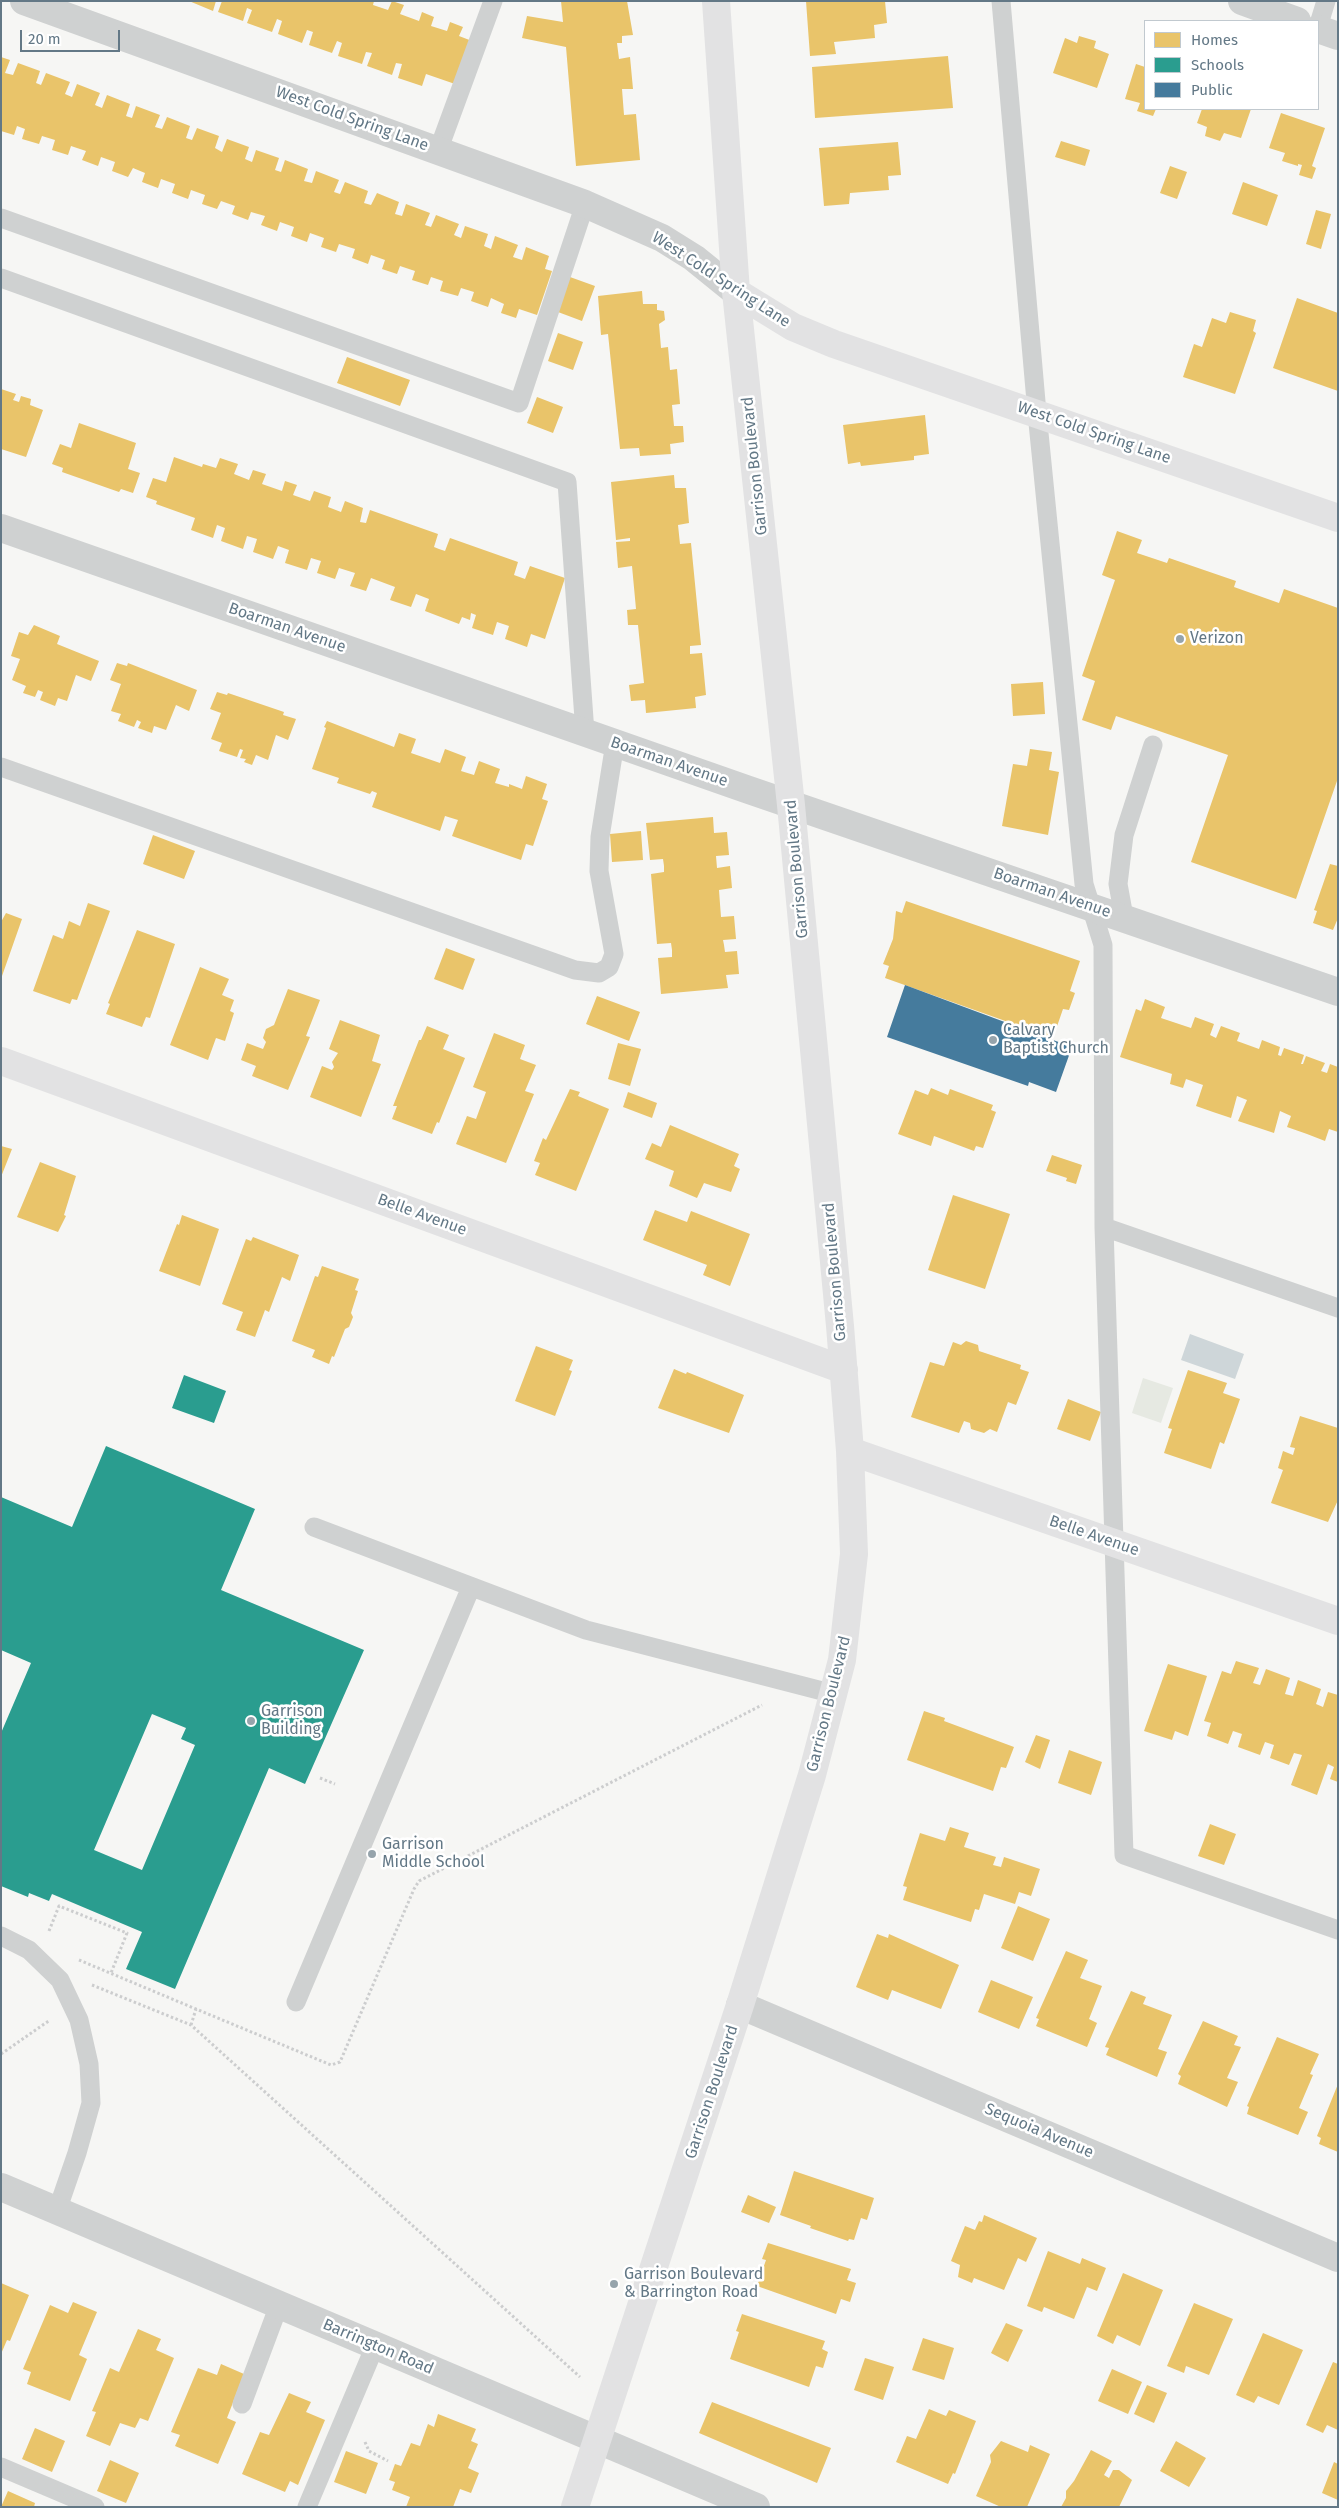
<!DOCTYPE html>
<html>
<head>
<meta charset="utf-8">
<style>
	body { margin:0 }
	#map { position:relative; width:1339px; height:2508px; overflow:hidden; background:#f6f6f4; font-family:"Fira Sans",sans-serif }
	canvas { display:block }
	.frame { position:absolute; inset:0; border:2px solid #637886; pointer-events:none }
	.legend { position:absolute; left:1144px; top:20px; width:175px; height:90px; box-sizing:border-box; background:#fff; border:1px solid #c1c9cf; margin:0; padding:6px 9px; list-style:none; font-size:15px; color:#637886 }
	.legend li { display:flex; align-items:center; gap:10px; height:25px }
	.legend b { width:25px; border:1px solid #c1c9cf }
	.scale { position:absolute; left:20px; top:30px; width:100px; height:22px; box-sizing:border-box; border:2px solid #637886; border-top:0; padding-left:6px; font-size:15px; line-height:18px; white-space:nowrap; color:#637886; -webkit-text-stroke:4px #fff; paint-order:stroke }
</style>
</head>
<body>
<div id="map">
<canvas width="1339" height="2508"></canvas>
<div class="frame"></div>
<ul class="legend">
<li><b style="height:14px;background:#e9c46a"></b>Homes</li>
<li><b style="height:14px;background:#2a9d8f"></b>Schools</li>
<li><b style="height:14px;background:#457b9d"></b>Public</li>
</ul>
<div class="scale">20 m</div>
</div>
<script>
const c = document.querySelector('canvas').getContext('2d');
c.lineJoin = 'round';
function paint(path, color) {
  c.fillStyle = color;
  c.fill(path, 'evenodd');
}
function shape(rows) {
  const path = new Path2D();
  for (const r of rows) {
    path.moveTo(r[0], r[1]);
    for (let i = 2; i < r.length; i += 2) path.lineTo(r[i], r[i + 1]);
  }
  return path;
}
function trace(path, color, width, dash) {
  c.strokeStyle = color;
  c.lineWidth = width;
  c.lineCap = dash ? 'butt' : 'round';
  c.setLineDash(dash || []);
  c.stroke(path);
}
function label(font, color, halo, rows, align = 'center') {
  c.font = font + ' "Fira Sans",sans-serif';
  c.lineWidth = 5;
  c.setLineDash([]);
  c.textBaseline = 'middle';
  c.strokeStyle = halo;
  c.fillStyle = color;
  for (const [text, x, y, turn = 0] of rows) {
    c.save();
    c.translate(x, y);
    c.rotate((+turn || 0) * Math.PI / 180);
    c.textAlign = isNaN(turn) ? turn : align;
    if (halo) c.strokeText(text, 0, 0);
    c.fillText(text, 0, 0);
    c.restore();
  }
}
paint(shape([
	[1143,1378,1173,1388,1161,1423,1132,1413]
]), '#e6e9e2');
paint(shape([
	[1190,1334,1244,1354,1235,1379,1181,1360]
]), '#ced6d9');
paint(shape([
	[189,1,216,1,213,11],
	[222,1,374,1,373,5,388,10,392,1,404,5,400,14,419,21,422,12,434,17,431,26,447,31,450,22,463,27,459,36,472,41,455,84,426,74,422,86,398,78,402,64,396,63,392,75,367,66,372,53,366,52,362,64,338,56,342,43,337,41,332,53,309,45,313,32,307,30,302,43,278,34,282,21,277,19,272,32,247,23,252,10,247,8,243,21,218,12],
	[561,1,627,1,633,35,622,36,622,43,617,43,619,59,630,57,633,89,622,89,624,115,636,114,640,160,576,166,566,47,522,38,527,16,563,22],
	[806,1,885,1,887,23,874,25,875,38,834,42,836,54,810,56],
	[1079,36,1096,41,1094,48,1109,54,1097,88,1053,73,1065,38,1077,43],
	[948,56,953,108,815,118,812,67],
	[1,57,10,60,5,73,13,75,18,63,40,71,36,83,41,85,46,73,70,82,65,94,72,97,77,84,100,93,95,105,102,108,107,95,130,104,126,116,132,118,136,106,160,115,155,127,162,129,167,117,190,126,186,138,192,140,197,128,219,136,215,148,222,152,227,139,249,147,245,159,252,162,256,150,279,158,275,170,281,172,285,160,308,169,304,181,312,183,316,171,339,180,334,192,340,194,345,182,368,191,364,203,371,205,377,193,399,202,395,214,402,216,406,204,430,213,425,225,431,227,436,215,459,224,454,235,461,238,465,226,488,234,484,246,491,249,495,236,518,245,513,257,522,260,526,247,549,256,545,269,552,271,537,315,519,309,516,318,501,313,504,304,491,298,488,307,471,301,474,292,461,288,458,296,440,291,443,281,431,277,428,285,412,280,415,271,400,266,397,274,382,269,385,260,371,255,368,264,352,258,355,249,339,244,336,252,321,247,324,238,310,233,307,242,291,236,294,227,280,222,277,231,261,225,265,216,251,212,248,220,232,214,235,206,221,201,217,209,202,204,205,195,191,190,188,199,172,193,175,184,161,179,158,188,142,182,145,173,133,168,128,177,112,171,115,162,101,157,98,166,82,160,86,151,71,146,68,155,52,150,55,140,42,136,39,144,22,139,25,129,17,126,14,135,1,131],
	[1136,64,1145,67,1145,109,1156,109,1153,116,1137,111,1140,103,1125,99],
	[1202,109,1251,109,1241,138,1224,133,1220,141,1205,136,1207,127,1197,123],
	[1281,113,1325,128,1312,166,1316,168,1312,179,1299,175,1302,165,1298,164,1298,166,1282,161,1285,153,1269,148],
	[1061,141,1090,150,1085,166,1055,157],
	[898,142,901,175,888,176,889,190,850,193,849,204,824,206,819,148],
	[1170,166,1187,172,1177,199,1160,193],
	[1243,182,1278,195,1267,226,1232,214],
	[1316,210,1331,214,1321,249,1306,244],
	[570,277,595,286,582,321,558,312],
	[642,291,643,304,657,304,657,310,664,311,665,320,659,324,661,348,668,347,670,370,677,369,680,404,672,405,674,426,683,426,684,442,670,444,671,454,640,456,639,448,620,449,608,334,601,335,598,296],
	[1297,298,1338,313,1338,391,1273,368],
	[1230,312,1256,320,1253,331,1256,333,1235,394,1183,377,1194,344,1202,347,1212,318,1226,323],
	[558,333,583,342,573,370,548,361],
	[347,357,410,380,400,406,337,383],
	[1,389,16,394,13,400,19,402,21,396,31,399,30,405,43,410,26,457,1,449],
	[537,397,563,407,553,433,527,423],
	[925,415,929,454,914,456,914,460,861,466,860,462,848,464,843,425],
	[79,423,136,443,128,469,140,473,133,493,121,489,119,492,62,472,63,468,52,464,60,444,71,448],
	[174,457,202,467,203,464,216,468,220,458,238,464,234,474,249,480,253,470,266,474,262,484,282,491,285,481,297,485,293,495,310,501,314,491,331,497,328,507,341,512,345,501,363,508,360,522,366,523,370,510,438,534,434,547,439,549,445,551,450,538,518,562,514,575,525,579,530,566,565,578,545,639,531,634,527,647,505,639,509,626,497,622,493,635,472,628,476,615,471,613,470,620,462,617,459,624,425,611,429,599,416,594,411,607,390,600,395,587,371,578,366,591,350,586,355,573,339,568,335,579,317,573,321,561,311,558,307,570,285,563,289,550,278,546,273,559,253,552,257,539,247,536,243,549,221,541,225,528,217,525,213,538,191,530,195,518,156,504,157,501,146,497,153,478,166,482],
	[674,475,675,488,686,488,689,523,678,525,680,544,691,543,701,645,690,646,690,654,702,653,706,695,695,697,696,708,646,713,645,700,631,701,629,685,644,683,641,655,638,625,628,625,627,610,636,609,632,566,618,568,616,542,630,541,630,538,616,540,611,482],
	[1117,531,1142,540,1137,553,1167,563,1169,558,1236,581,1234,587,1279,603,1284,589,1338,608,1338,778,1296,899,1191,862,1228,755,1116,716,1111,730,1082,720,1095,681,1082,676,1115,580,1102,575],
	[34,625,60,636,57,644,99,661,91,681,76,675,67,701,58,698,55,706,40,700,43,692,38,690,35,697,23,693,26,686,12,680,20,659,11,656,19,632,28,635],
	[117,663,127,666,128,663,197,690,189,711,176,705,166,730,154,726,152,733,138,728,141,722,137,720,134,727,118,721,121,714,111,711,121,684,110,680],
	[1043,682,1045,714,1013,716,1011,684],
	[217,692,227,695,228,693,284,712,283,715,296,719,288,740,276,735,268,760,256,755,252,765,244,762,246,759,240,758,243,750,240,749,237,757,219,751,222,743,211,739,221,713,210,709],
	[327,721,394,747,399,733,416,739,411,753,440,763,445,749,466,757,461,771,474,775,479,761,500,769,495,783,509,787,509,784,522,789,526,776,547,784,542,799,548,801,533,846,526,844,521,860,452,836,458,820,445,816,440,831,372,807,377,793,372,791,370,794,337,783,339,778,312,769,326,728,324,727],
	[1030,749,1052,752,1049,770,1059,772,1048,835,1002,826,1013,764,1027,766],
	[713,817,714,833,727,832,729,855,716,856,717,868,730,866,732,888,719,890,720,904,721,917,734,916,736,939,723,940,724,945,725,952,737,951,739,974,726,975,728,988,661,994,658,958,672,957,672,950,671,943,657,944,651,874,664,872,664,866,663,859,650,860,646,823],
	[641,831,643,860,612,862,610,834],
	[153,835,195,851,184,879,143,864],
	[1330,864,1338,866,1338,918,1333,930,1313,923,1317,911,1314,910],
	[906,901,1080,961,1070,991,1075,993,1069,1010,1063,1009,1053,1038,885,978,889,966,883,964,893,939,896,911,902,913],
	[88,903,110,911,77,1000,72,999,70,1004,33,991,53,935,63,939,69,921,80,926],
	[6,913,22,919,2,976,1,922],
	[137,930,175,944,150,1018,146,1017,142,1027,106,1014,110,1004,108,1003],
	[446,948,475,959,463,990,434,979],
	[200,967,229,979,222,995,234,1000,230,1011,234,1013,225,1041,216,1038,208,1060,170,1045],
	[288,989,320,1000,306,1036,310,1037,288,1090,252,1076,256,1066,241,1060,247,1043,263,1049,266,1042,263,1038,266,1029,274,1025],
	[597,996,640,1012,629,1041,586,1024],
	[1145,999,1165,1007,1161,1018,1191,1028,1195,1017,1214,1024,1210,1035,1216,1038,1221,1026,1240,1033,1237,1041,1259,1049,1262,1040,1280,1047,1278,1055,1281,1056,1284,1048,1304,1055,1301,1064,1303,1064,1306,1056,1325,1063,1321,1071,1327,1073,1330,1064,1338,1067,1338,1132,1329,1129,1325,1141,1307,1134,1287,1127,1291,1116,1280,1111,1274,1133,1238,1121,1247,1100,1237,1096,1231,1118,1213,1112,1196,1106,1203,1085,1186,1079,1183,1088,1170,1084,1172,1074,1120,1057,1136,1009,1141,1011],
	[340,1020,380,1035,372,1061,381,1064,361,1117,310,1097,322,1066,332,1070,334,1067,332,1062,338,1053,329,1049],
	[427,1026,449,1035,443,1049,465,1058,439,1123,437,1122,432,1134,392,1119,397,1106,393,1106,419,1040,421,1040],
	[494,1033,525,1045,520,1059,536,1065,525,1091,534,1094,506,1163,456,1144,467,1116,476,1119,486,1092,473,1087],
	[618,1043,641,1049,630,1086,608,1079],
	[931,1088,948,1095,950,1089,993,1105,991,1110,996,1112,983,1148,976,1146,974,1151,934,1136,931,1146,898,1134,915,1090,928,1095],
	[570,1089,580,1092,578,1096,609,1109,576,1191,535,1175,540,1163,534,1161,543,1138,546,1140],
	[628,1092,657,1103,652,1118,623,1107],
	[670,1125,739,1154,734,1166,740,1169,731,1192,704,1183,697,1198,669,1186,674,1171,645,1159,652,1143,661,1147],
	[1,1146,12,1149,1,1177],
	[1052,1155,1082,1165,1076,1184,1066,1181,1067,1178,1046,1171],
	[40,1162,76,1176,64,1215,66,1216,58,1232,17,1217],
	[953,1195,1010,1214,985,1289,928,1270],
	[655,1210,687,1222,691,1211,750,1234,730,1286,703,1275,707,1265,643,1240],
	[182,1215,219,1229,200,1286,159,1271,177,1224,179,1225],
	[253,1237,299,1255,290,1281,282,1277,269,1312,265,1310,255,1337,236,1330,243,1312,222,1304,246,1239,251,1241],
	[322,1266,359,1279,355,1290,358,1291,351,1313,353,1317,349,1327,345,1329,334,1357,332,1356,329,1364,312,1357,315,1350,292,1341,315,1276,318,1277],
	[966,1341,978,1345,979,1351,1021,1365,1020,1369,1029,1372,1016,1405,1008,1402,997,1432,990,1429,984,1433,971,1429,970,1423,964,1421,959,1433,911,1417,930,1362,944,1366,953,1342,961,1345],
	[536,1346,573,1360,569,1370,572,1371,555,1416,515,1401],
	[674,1369,686,1374,687,1372,744,1395,729,1433,658,1408],
	[1188,1370,1227,1383,1223,1393,1240,1399,1224,1444,1220,1442,1211,1469,1164,1453,1172,1429,1168,1428],
	[1068,1399,1101,1412,1090,1441,1057,1429],
	[1300,1416,1338,1428,1338,1500,1328,1522,1271,1503,1283,1470,1278,1468,1283,1451,1293,1455,1295,1448,1290,1447],
	[1236,1661,1259,1668,1253,1683,1260,1685,1266,1669,1290,1678,1285,1694,1293,1696,1298,1680,1321,1689,1316,1704,1323,1707,1328,1692,1338,1695,1338,1782,1330,1779,1334,1767,1328,1764,1317,1795,1291,1785,1302,1755,1294,1753,1289,1765,1270,1758,1274,1745,1265,1742,1260,1755,1238,1747,1242,1734,1233,1731,1228,1744,1207,1736,1211,1723,1204,1721,1222,1671,1231,1674],
	[1168,1664,1207,1676,1188,1736,1175,1731,1172,1740,1144,1731],
	[924,1711,945,1718,944,1721,1014,1747,1006,1768,1001,1767,993,1791,907,1760],
	[1036,1735,1050,1740,1040,1769,1025,1762],
	[1069,1750,1102,1762,1091,1795,1058,1783],
	[1210,1824,1236,1834,1224,1865,1198,1856],
	[950,1827,969,1833,964,1847,996,1857,993,1865,1001,1867,1004,1857,1040,1869,1031,1896,1019,1892,1015,1904,984,1894,979,1910,975,1909,971,1922,903,1900,907,1887,903,1886,920,1833,945,1841],
	[1018,1906,1050,1919,1033,1961,1001,1948],
	[877,1934,888,1938,889,1934,959,1965,941,2009,892,1990,888,2000,856,1987],
	[1066,1951,1088,1960,1080,1978,1102,1986,1089,2019,1097,2023,1087,2047,1036,2026,1039,2019,1036,2018],
	[991,1980,1033,1997,1019,2029,978,2012],
	[1131,1991,1146,1997,1143,2004,1172,2015,1158,2049,1167,2052,1157,2077,1106,2055,1109,2048,1105,2047],
	[1203,2021,1238,2036,1234,2045,1241,2047,1227,2078,1238,2082,1227,2107,1178,2084,1181,2076,1178,2074],
	[1277,2037,1319,2054,1310,2074,1313,2075,1299,2108,1308,2112,1298,2135,1247,2114,1249,2107,1247,2106],
	[1338,2084,1338,2152,1319,2144,1321,2138,1317,2136],
	[794,2171,874,2198,867,2220,861,2218,854,2240,849,2239,848,2241,810,2228,811,2226,780,2215],
	[748,2195,776,2207,769,2223,741,2212],
	[984,2215,1037,2238,1026,2262,1018,2258,1004,2290,974,2278,972,2283,958,2277,960,2265,951,2261,965,2226,975,2230,979,2221,982,2222],
	[768,2243,851,2269,847,2280,856,2283,850,2302,841,2299,836,2314,757,2286,766,2260,762,2259],
	[1048,2251,1080,2264,1082,2258,1106,2268,1097,2291,1087,2287,1074,2319,1044,2307,1042,2312,1027,2306],
	[1123,2273,1163,2290,1140,2346,1117,2335,1113,2344,1097,2336],
	[1,2283,29,2295,10,2341,7,2340,1,2354],
	[73,2302,97,2312,79,2355,87,2359,70,2401,27,2384,31,2372,23,2369,50,2305,68,2313],
	[1194,2303,1233,2319,1209,2375,1186,2366,1184,2373,1167,2366],
	[742,2314,825,2341,822,2349,828,2352,823,2368,816,2366,809,2387,730,2359,739,2332,736,2331],
	[1006,2323,1023,2330,1008,2362,991,2353],
	[138,2329,161,2339,156,2350,174,2358,148,2421,140,2418,135,2428,120,2423,110,2446,86,2436,96,2412,92,2411,110,2368,119,2372],
	[1263,2333,1303,2350,1279,2405,1258,2396,1254,2403,1236,2395],
	[923,2338,954,2348,944,2380,912,2370],
	[865,2358,894,2367,883,2400,854,2390],
	[1333,2362,1338,2364,1338,2430,1327,2425,1323,2433,1306,2425],
	[221,2364,244,2374,227,2418,236,2422,218,2464,175,2446,180,2435,171,2432,198,2368,217,2375],
	[1112,2369,1142,2382,1128,2414,1098,2401],
	[1147,2385,1167,2393,1154,2423,1134,2414],
	[289,2393,311,2402,306,2412,325,2420,298,2485,290,2481,285,2492,242,2474,260,2432,269,2435],
	[712,2402,831,2448,817,2483,699,2433],
	[929,2409,946,2416,949,2410,976,2421,955,2474,953,2473,948,2484,896,2462,907,2436,916,2439],
	[438,2414,476,2429,471,2441,478,2444,468,2468,479,2473,471,2493,460,2489,453,2507,406,2507,410,2497,392,2490,395,2482,389,2480,395,2464,401,2466,411,2443,420,2446,428,2424,434,2427],
	[35,2428,65,2441,52,2472,22,2459],
	[1001,2441,1028,2452,1030,2445,1050,2454,1027,2507,1001,2507,976,2496,991,2462,990,2455],
	[1176,2441,1206,2458,1189,2487,1160,2471],
	[1091,2450,1112,2461,1104,2475,1109,2478,1113,2470,1119,2470,1132,2480,1119,2507,1061,2507,1066,2498,1066,2491,1074,2481],
	[346,2451,378,2463,366,2494,334,2482],
	[110,2460,139,2473,126,2503,97,2491],
	[1334,2462,1338,2464,1338,2500,1322,2493],
	[8,2491,35,2503,34,2507,1,2507]
]), '#e9c46a');
paint(shape([
	[184,1375,226,1391,214,1423,172,1408],
	[106,1446,255,1509,221,1590,364,1650,305,1784,269,1768,175,1989,126,1969,142,1932,52,1894,49,1901,29,1893,28,1897,1,1886,1,1733,31,1663,1,1650,1,1497,72,1527],
	[152,1714,186,1728,181,1739,195,1745,142,1870,94,1850]
]), '#2a9d8f');
paint(shape([
	[905,985,1072,1047,1056,1092,1029,1082,1028,1086,887,1037]
]), '#457b9d');
trace(shape([
	[320,1778,335,1784],
	[49,1931,59,1906,127,1933,111,1973],
	[79,1960,196,2009],
	[92,1985,191,2025,580,2377],
	[191,2025,196,2009,331,2065,340,2062,414,1889,419,1881,762,1705],
	[1,2054,50,2020],
	[365,2442,369,2451,388,2461]
]), '#cccdce', 3, [2.5, 2.5]);
trace(shape([
	[1001,1,1037,413,1084,884,1103,945,1104,1227,1338,1308],
	[1318,27,1326,1],
	[438,151,493,1],
	[1,218,519,403,585,204],
	[1,278,567,482,585,733],
	[1,767,575,970,599,973,609,967,614,954,599,871,600,837,615,743],
	[1124,917,1118,884,1124,835,1153,745],
	[1104,1227,1124,1855,1338,1930],
	[314,1527,586,1630,834,1694],
	[1,1936,29,1950,60,1980,79,2020,89,2064,91,2103,77,2153,57,2211],
	[296,2002,471,1587],
	[242,2404,279,2305],
	[1,2467,95,2507],
	[307,2507,375,2346]
]), '#cfd1d1', 19);
trace(shape([
	[24,1,585,204,662,238,694,258,736,292],
	[1242,1,1297,21],
	[1318,29,1338,36],
	[1,528,746,789,1338,992],
	[740,2005,1338,2258],
	[1,2187,756,2507]
]), '#cfd1d1', 28);
trace(shape([
	[736,292,793,327,834,344,1338,518],
	[1,1061,844,1370],
	[850,1451,1338,1621],
	[575,2507,740,2005,812,1775,842,1660,854,1554,850,1451,840,1326,791,805,736,292,716,1]
]), '#e2e2e3', 28);
for (const [x, y, r, color] of [
	[1180,639,5,"#96a4ac"],
	[993,1040,5,"#96a4ac"],
	[251,1721,5,"#96a4ac"],
	[372,1854,5,"#96a4ac"],
	[614,2284,5,"#96a4ac"]
]) {
  const dot = new Path2D();
  dot.arc(x, y, r, 0, 2 * Math.PI);
  c.fillStyle = color;
  c.fill(dot);
  trace(dot, '#fff', 2);
}
label('16px', '#637886', '#fff', [
	["West Cold Spring Lane",352,119,20],
	["West Cold Spring Lane",721,280,33],
	["West Cold Spring Lane",1094,433,19],
	["Garrison Boulevard",755,466,-96],
	["Boarman Avenue",287,628,19],
	["Boarman Avenue",669,762,19],
	["Garrison Boulevard",797,869,-95],
	["Boarman Avenue",1052,893,19],
	["Belle Avenue",422,1215,20],
	["Garrison Boulevard",835,1272,-95],
	["Belle Avenue",1094,1536,19],
	["Garrison Boulevard",829,1704,-76],
	["Garrison Boulevard",712,2092,-72],
	["Sequoia Avenue",1039,2131,23],
	["Barrington Road",378,2347,23]
]);
label('16px', '#637886', '#fff', [
	["Verizon",1190,639],
	["Calvary",1003,1031],
	["Baptist Church",1003,1049],
	["Garrison",261,1712],
	["Building",261,1730],
	["Garrison",382,1845],
	["Middle School",382,1863],
	["Garrison Boulevard",624,2275],
	["& Barrington Road",624,2293]
], 'left');
</script>
</body>
</html>
